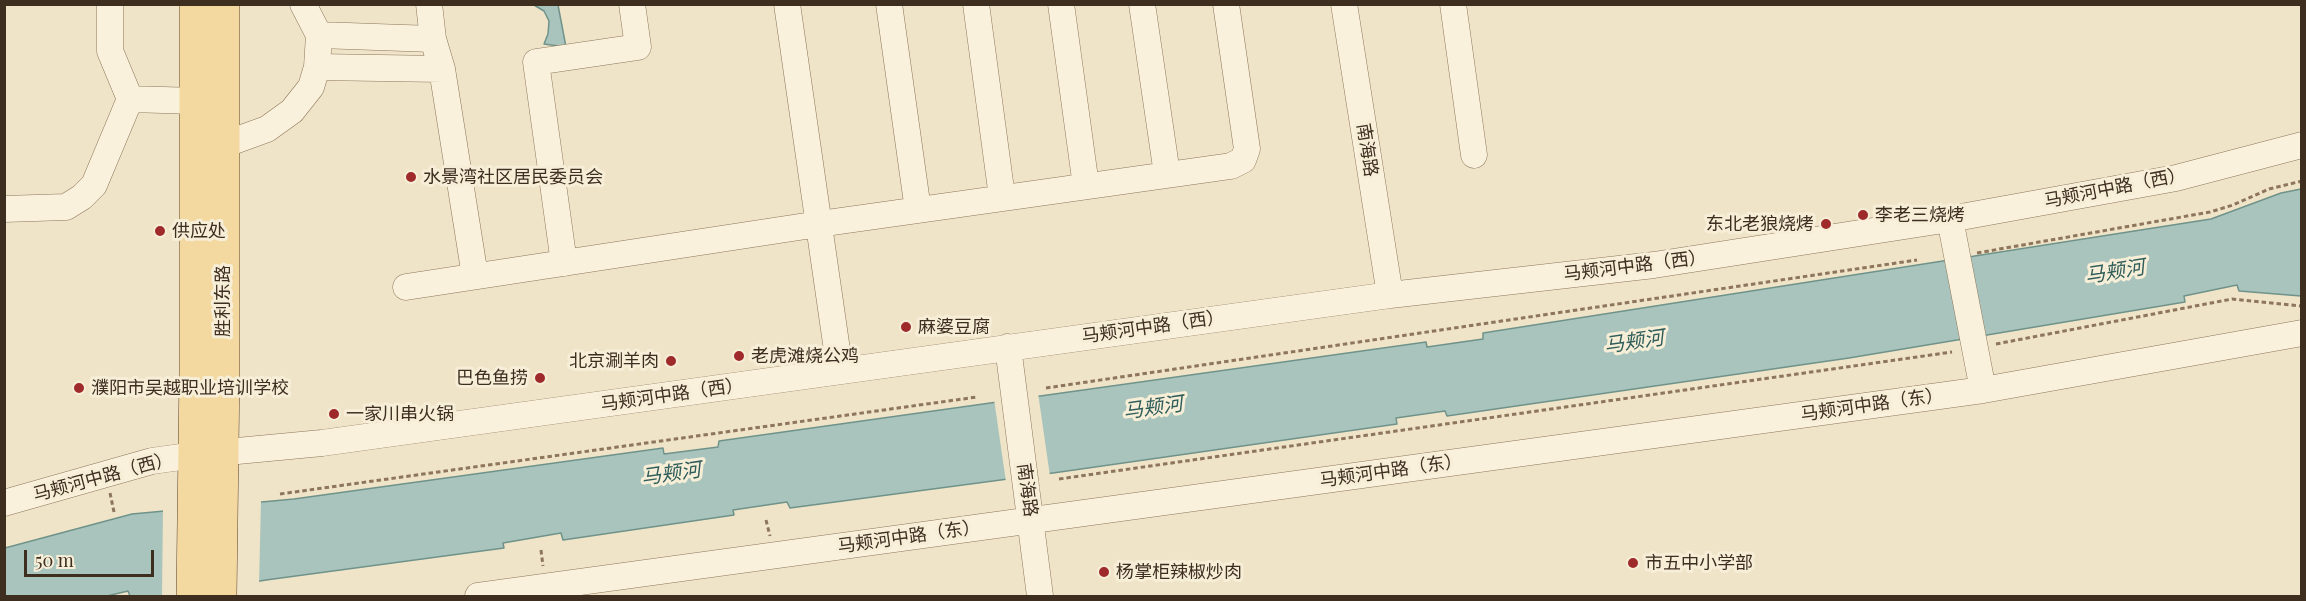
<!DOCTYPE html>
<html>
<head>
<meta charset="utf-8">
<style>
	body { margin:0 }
	#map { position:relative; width:2306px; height:601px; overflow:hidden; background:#f0e4c8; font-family:"Playfair Display",serif }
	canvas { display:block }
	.frame { position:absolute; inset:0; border:6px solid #3d2e20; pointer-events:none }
	.scale { position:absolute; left:24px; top:550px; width:130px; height:27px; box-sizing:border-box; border:3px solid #3d2e20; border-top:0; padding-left:8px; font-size:18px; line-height:21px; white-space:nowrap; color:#3d2e20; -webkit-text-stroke:4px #f7eed8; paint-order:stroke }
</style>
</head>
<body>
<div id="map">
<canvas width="2306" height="601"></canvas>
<div class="frame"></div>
<div class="scale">50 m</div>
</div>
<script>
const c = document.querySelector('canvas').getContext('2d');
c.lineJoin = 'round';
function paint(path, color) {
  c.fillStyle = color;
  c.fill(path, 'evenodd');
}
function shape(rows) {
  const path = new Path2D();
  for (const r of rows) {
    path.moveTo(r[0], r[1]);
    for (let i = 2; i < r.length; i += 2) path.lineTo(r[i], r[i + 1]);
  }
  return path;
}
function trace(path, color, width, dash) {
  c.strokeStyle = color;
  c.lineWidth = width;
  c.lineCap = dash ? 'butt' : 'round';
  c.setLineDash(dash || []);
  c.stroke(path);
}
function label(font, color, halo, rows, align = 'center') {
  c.font = font + ' "Playfair Display","Noto Sans SC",serif';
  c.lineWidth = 6;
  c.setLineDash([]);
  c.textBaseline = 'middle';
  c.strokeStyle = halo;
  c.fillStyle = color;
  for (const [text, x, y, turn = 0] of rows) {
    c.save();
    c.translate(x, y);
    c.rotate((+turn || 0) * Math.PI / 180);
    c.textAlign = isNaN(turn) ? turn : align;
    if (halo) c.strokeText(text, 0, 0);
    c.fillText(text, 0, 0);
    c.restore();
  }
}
const water = shape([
	[534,5,558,5,566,47,544,44,548,34,549,21,544,11,534,5],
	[2301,189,2301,296,2239,291,2237,285,2184,296,2185,302,1849,358,1447,416,1445,411,1396,418,1397,424,1053,473,790,508,787,502,733,510,734,515,563,540,561,533,503,543,504,548,266,580,168,596,130,596,128,591,107,596,5,596,5,548,132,514,294,499,663,448,664,454,718,447,719,441,1426,342,1427,347,1483,339,1483,333,2211,219,2281,193,2301,189]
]);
paint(water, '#a9c4bc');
trace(water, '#6f938a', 1.5);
paint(shape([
	[1038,393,1050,476,1006,482,994,399],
	[261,499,259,585,186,596,162,596,163,508]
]), '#f0e4c8');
const minor = shape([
	[110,4,110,51,130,99,196,101],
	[429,4,433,39,442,69,475,276],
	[787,4,840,371],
	[889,4,918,210],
	[976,4,1002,197],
	[1061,4,1086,186],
	[1142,4,1167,174],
	[1344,4,1390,295],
	[1453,4,1474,155],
	[319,35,433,39],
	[317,67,442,69],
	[223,145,267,129,292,111,311,87,317,67,319,35,303,4],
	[4,209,66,207,82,197,94,185,130,99],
	[1950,219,1983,390],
	[564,263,536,62,638,47,632,4],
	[406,287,819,224,1231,166,1243,160,1247,149,1226,4],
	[1008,347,1040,596],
	[4,503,152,461,195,455,322,443,1390,295,1654,265,1950,219,2176,178,2302,145],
	[478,596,1983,390,2302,333]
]);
const major = shape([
	[193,596,196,372,196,4],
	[220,596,223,372,223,4]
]);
trace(minor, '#8d765c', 27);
trace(major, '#5b4430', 34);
trace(shape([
	[1977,253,2210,212,2233,205,2269,189,2302,181],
	[1996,344,2232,299,2302,306],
	[1046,388,1917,260],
	[1059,479,1952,352],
	[110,493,114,512],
	[280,494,977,397],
	[766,520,770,536],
	[541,550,543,566]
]), '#8d765c', 3, [4.5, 3]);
trace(minor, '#faf1dc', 26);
trace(major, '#f3d9a0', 33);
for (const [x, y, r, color] of [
	[411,177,6,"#9e2a2b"],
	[1863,215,6,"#9e2a2b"],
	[1826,224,6,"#9e2a2b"],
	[160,231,6,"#9e2a2b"],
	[906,327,6,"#9e2a2b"],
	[739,356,6,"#9e2a2b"],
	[671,361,6,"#9e2a2b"],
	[540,378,6,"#9e2a2b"],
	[79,388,6,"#9e2a2b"],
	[334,414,6,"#9e2a2b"],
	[1633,563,6,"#9e2a2b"],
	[1104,572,6,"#9e2a2b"]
]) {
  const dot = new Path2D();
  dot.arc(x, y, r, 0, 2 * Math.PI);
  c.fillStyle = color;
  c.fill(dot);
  trace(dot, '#f7eed8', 2);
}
label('18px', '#3d2e20', '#f7eed8', [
	["南海路",1367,150,81],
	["马颊河中路（西）",2115,188,-11],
	["马颊河中路（西）",1635,266,-7],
	["胜利东路",223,301,-90],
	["马颊河中路（西）",1153,327,-8],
	["马颊河中路（西）",672,395,-8],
	["马颊河中路（东）",1872,405,-8],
	["马颊河中路（东）",1391,471,-8],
	["马颊河中路（西）",103,477,-15],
	["南海路",1027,490,82],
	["马颊河中路（东）",909,537,-8]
]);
label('18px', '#3d2e20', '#f7eed8', [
	["水景湾社区居民委员会",423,177],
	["李老三烧烤",1875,215],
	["东北老狼烧烤",1814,224,"right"],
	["供应处",172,231],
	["麻婆豆腐",918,327],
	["老虎滩烧公鸡",751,356],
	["北京涮羊肉",659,361,"right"],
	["巴色鱼捞",528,378,"right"],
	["濮阳市吴越职业培训学校",91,388],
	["一家川串火锅",346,414],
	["市五中小学部",1645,563],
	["杨掌柜辣椒炒肉",1116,572]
], 'left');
label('italic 20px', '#2f5d5a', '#f7eed8', [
	["马颊河",2115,272,-9],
	["马颊河",1634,342,-8],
	["马颊河",1153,408,-8],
	["马颊河",671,474,-8]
]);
</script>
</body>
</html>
